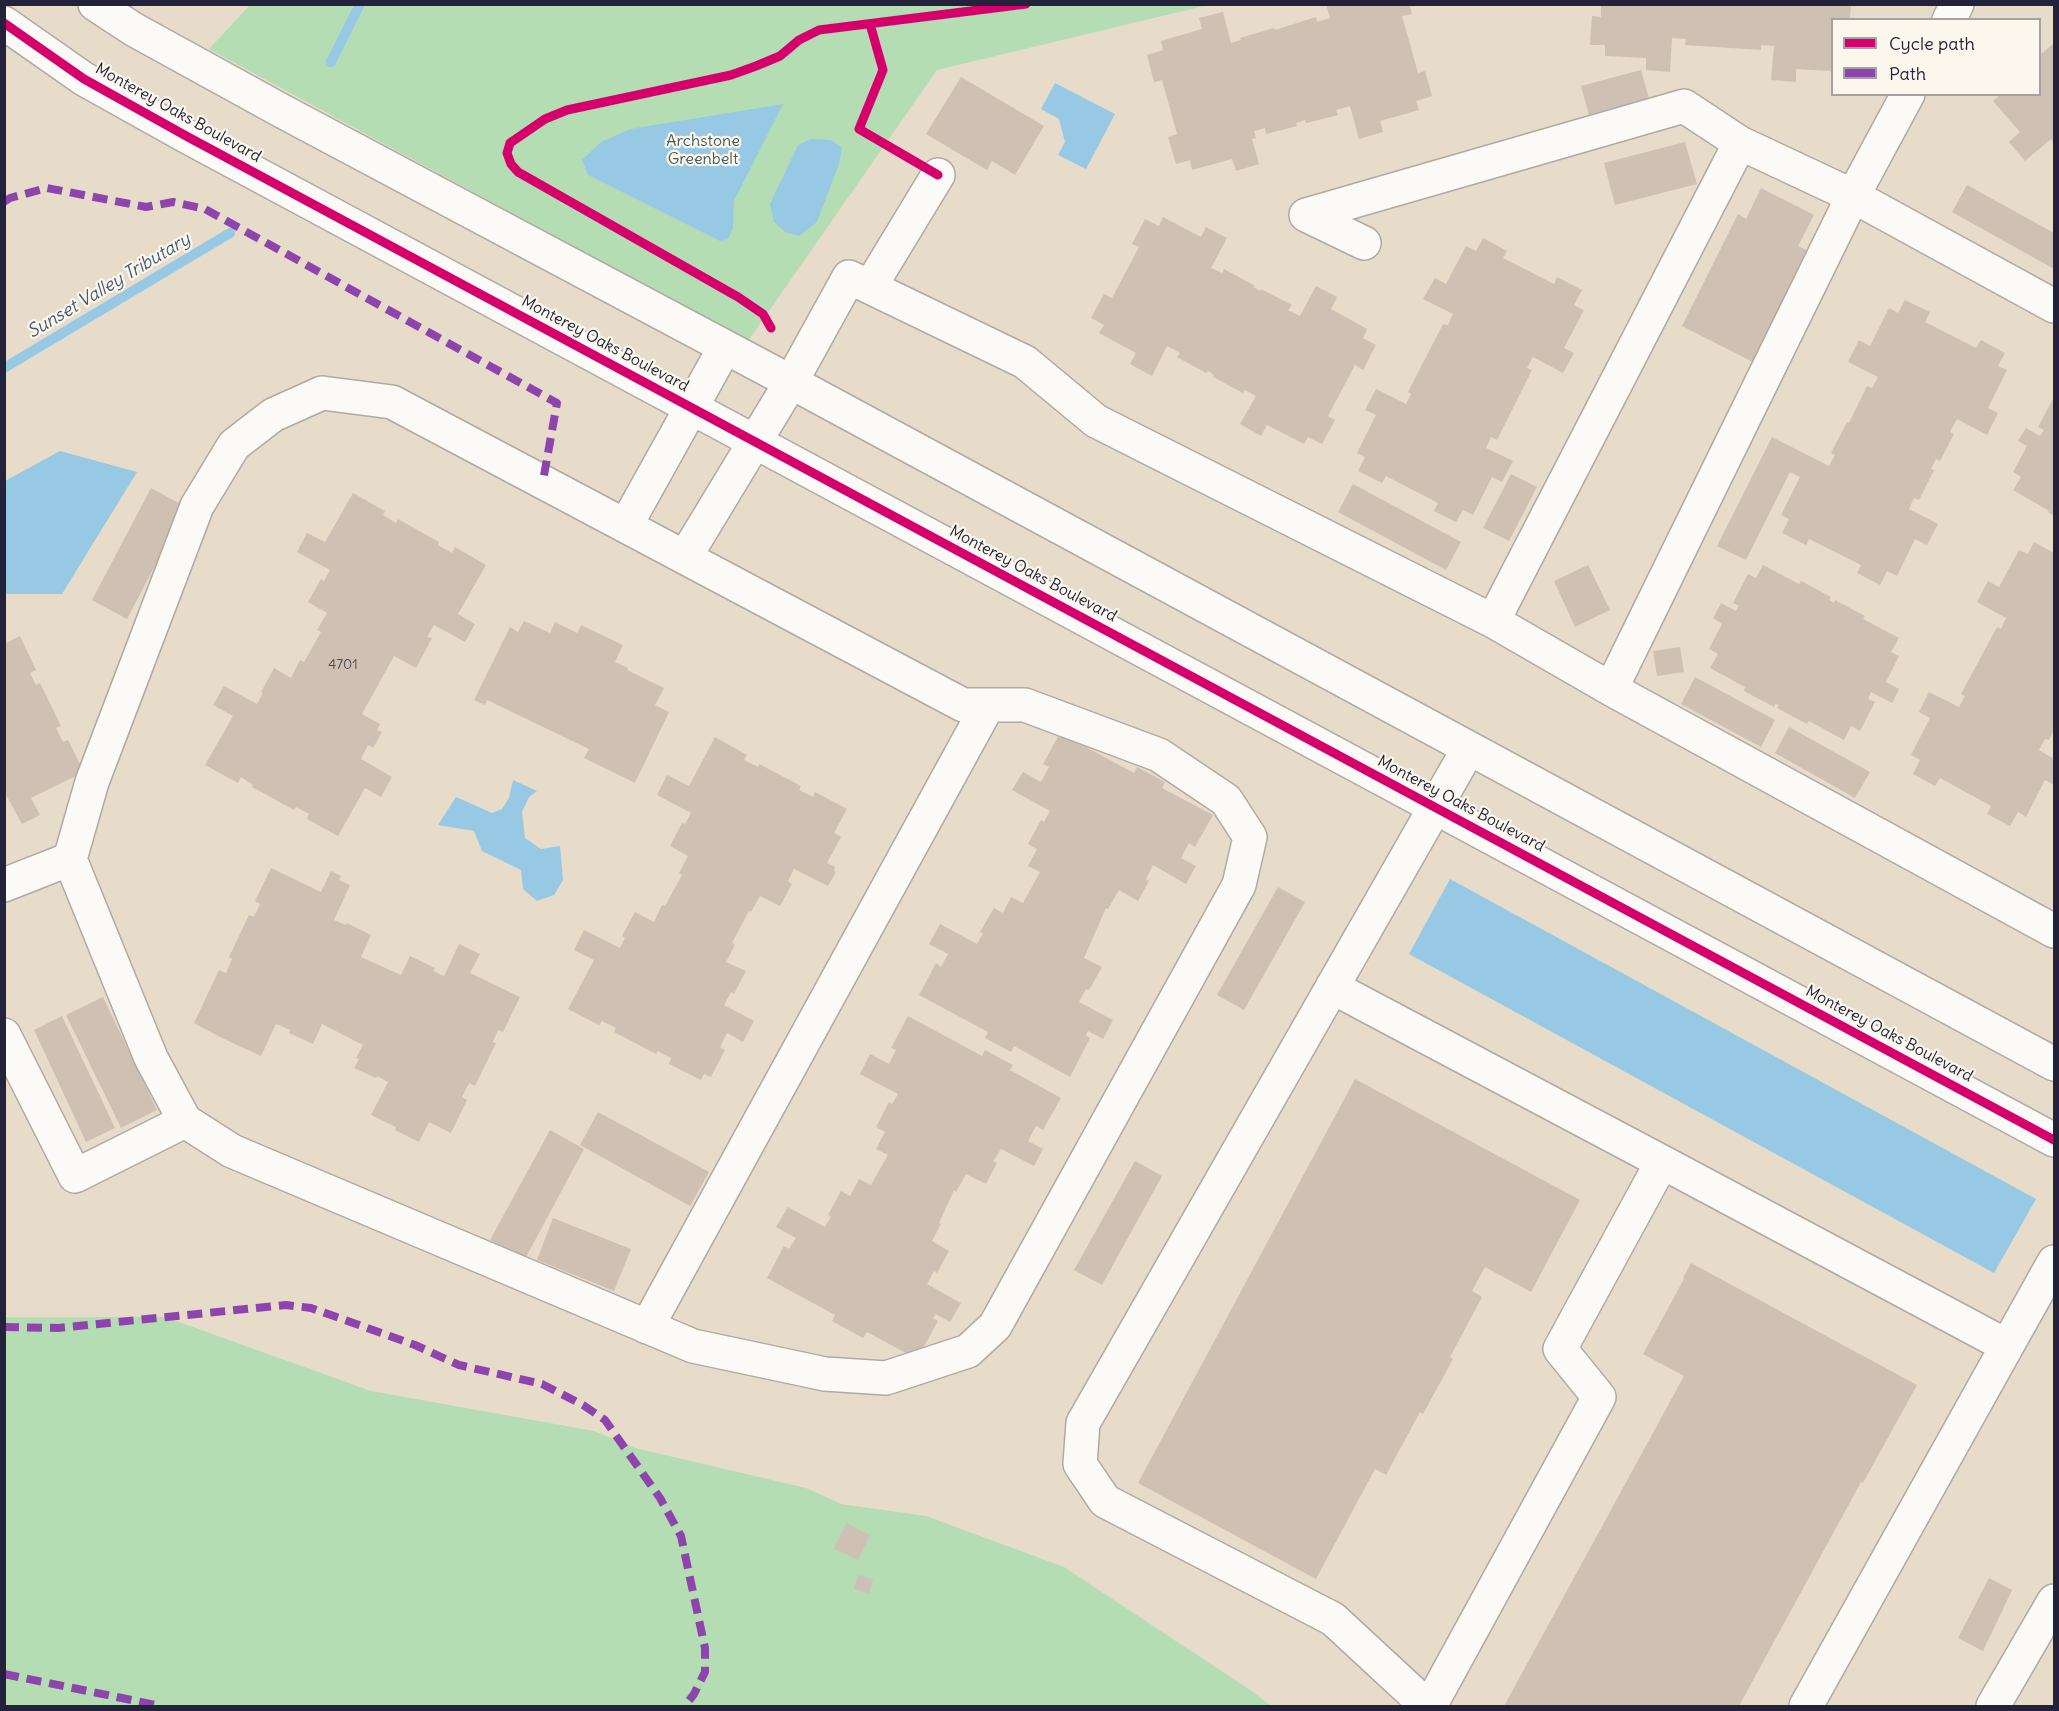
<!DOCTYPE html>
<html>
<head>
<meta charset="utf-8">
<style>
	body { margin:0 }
	#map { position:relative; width:2059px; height:1711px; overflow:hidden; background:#e7dbca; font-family:Delius,sans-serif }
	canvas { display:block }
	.frame { position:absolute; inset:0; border:6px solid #22223b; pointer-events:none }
	.legend { position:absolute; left:1831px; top:18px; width:210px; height:78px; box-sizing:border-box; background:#fbf7ec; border:2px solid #a4a2a5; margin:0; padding:8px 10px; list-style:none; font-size:18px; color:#22223b }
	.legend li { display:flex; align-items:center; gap:12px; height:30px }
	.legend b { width:30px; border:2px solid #a4a2a5 }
</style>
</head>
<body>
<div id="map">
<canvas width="2059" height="1711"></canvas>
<div class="frame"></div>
<ul class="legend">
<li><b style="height:8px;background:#d6006c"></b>Cycle path</li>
<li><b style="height:8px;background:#8e44ad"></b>Path</li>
</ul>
</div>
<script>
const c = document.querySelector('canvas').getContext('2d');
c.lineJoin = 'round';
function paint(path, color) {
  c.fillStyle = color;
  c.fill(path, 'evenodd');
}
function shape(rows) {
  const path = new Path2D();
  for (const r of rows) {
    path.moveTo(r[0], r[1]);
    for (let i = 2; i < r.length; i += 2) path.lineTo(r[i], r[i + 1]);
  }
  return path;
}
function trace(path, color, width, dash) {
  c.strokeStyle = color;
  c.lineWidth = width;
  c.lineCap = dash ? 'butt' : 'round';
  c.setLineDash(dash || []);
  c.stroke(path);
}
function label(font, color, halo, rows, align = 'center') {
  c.font = font + ' Delius,sans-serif';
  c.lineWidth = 4.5;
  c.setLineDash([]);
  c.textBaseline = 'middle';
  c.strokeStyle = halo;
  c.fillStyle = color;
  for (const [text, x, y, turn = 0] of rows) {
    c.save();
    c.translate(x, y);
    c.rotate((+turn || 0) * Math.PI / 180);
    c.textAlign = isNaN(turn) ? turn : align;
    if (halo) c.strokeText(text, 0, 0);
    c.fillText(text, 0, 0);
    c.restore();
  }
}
paint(shape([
	[251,4,1208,5,937,70,748,341,209,49],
	[5,1317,165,1317,371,1391,594,1431,635,1448,806,1488,841,1504,926,1516,1064,1567,1253,1692,1271,1706,5,1706]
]), '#b4ddb3');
paint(shape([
	[1055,83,1115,114,1086,169,1058,155,1065,142,1059,119,1041,109],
	[783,104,734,201,733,228,728,239,720,241,588,175,582,160,601,142,630,129],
	[811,139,831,140,842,148,839,164,817,222,799,236,785,232,774,222,770,204,798,145],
	[60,451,137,472,62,594,5,594,5,481],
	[513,780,537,791,529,797,522,812,525,838,541,849,560,846,563,880,554,895,537,901,523,889,521,870,482,851,474,831,438,825,456,797,492,813,502,809,509,798],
	[1450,879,2036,1199,1994,1273,1409,954]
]), '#97c9e4');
trace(shape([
	[331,62,360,4],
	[4,368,230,233]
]), '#97c9e4', 10);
paint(shape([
	[1326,4,1409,4,1412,14,1402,16,1418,73,1425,71,1432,96,1416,101,1419,110,1380,121,1383,132,1359,139,1350,106,1336,110,1338,115,1306,123,1305,120,1296,123,1297,126,1266,134,1265,128,1254,131,1256,138,1252,139,1259,164,1236,171,1232,159,1192,170,1190,160,1176,164,1168,137,1177,134,1162,80,1154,82,1147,55,1163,50,1161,41,1202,29,1199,18,1223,12,1231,43,1241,40,1240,38,1274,28,1275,30,1316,17,1317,22,1330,18],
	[1601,4,1851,4,1850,20,1832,20,1832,71,1796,69,1796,82,1771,80,1774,46,1761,45,1761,50,1685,45,1686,39,1672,38,1670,72,1646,70,1646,58,1605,56,1605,45,1590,45,1592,16,1601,17],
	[2054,43,2054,143,2051,139,2025,161,2009,142,2020,132,1993,101,2001,94,2040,94,2040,55],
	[1641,70,1649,99,1589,115,1581,86],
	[961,77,1044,126,1015,175,992,161,987,170,926,134],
	[1685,142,1697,184,1615,205,1604,163],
	[1967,185,2054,233,2054,269,1952,212],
	[1761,188,1814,215,1798,246,1809,251,1753,362,1682,326,1738,214,1746,219],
	[1163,217,1201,237,1206,227,1227,238,1211,268,1222,273,1224,269,1255,286,1253,287,1260,291,1261,289,1292,305,1288,310,1300,316,1316,286,1337,297,1331,309,1367,329,1363,338,1376,345,1363,370,1355,365,1328,416,1335,420,1322,444,1308,437,1304,444,1267,425,1261,436,1240,424,1256,396,1245,390,1243,393,1213,377,1214,375,1208,371,1206,373,1177,357,1180,353,1167,346,1152,376,1130,364,1136,353,1099,333,1104,325,1091,318,1104,294,1112,298,1139,247,1132,244,1145,219,1159,226],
	[1483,238,1507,251,1503,258,1554,284,1557,277,1582,290,1574,305,1584,310,1564,348,1574,353,1563,373,1533,357,1527,368,1532,370,1497,440,1491,437,1486,448,1513,461,1502,482,1492,477,1473,515,1463,510,1456,522,1434,511,1438,503,1386,476,1382,483,1358,471,1365,457,1357,453,1376,415,1365,410,1376,389,1406,404,1411,394,1408,392,1443,324,1448,325,1453,314,1423,299,1435,278,1446,284,1466,246,1476,251],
	[1905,300,1930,312,1925,322,1976,348,1981,340,2005,353,1998,366,2007,370,1988,408,1998,413,1987,435,1957,419,1950,432,1954,434,1940,461,1936,459,1931,469,1934,470,1919,500,1914,498,1909,509,1938,524,1927,545,1915,539,1897,576,1887,571,1880,585,1857,573,1861,565,1809,539,1806,545,1782,533,1789,519,1781,515,1800,477,1790,472,1746,560,1717,546,1772,437,1829,466,1835,455,1831,453,1847,422,1849,423,1867,386,1872,388,1878,377,1848,362,1859,340,1870,346,1889,308,1898,313],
	[2054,397,2054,516,2048,512,2049,511,2013,490,2021,477,2013,472,2027,446,2018,441,2026,428,2040,436,2044,430,2038,427],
	[1511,474,1537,487,1509,541,1483,528],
	[1353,484,1461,542,1446,570,1338,512],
	[151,488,186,507,127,619,92,600],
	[353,493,385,511,383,515,396,523,398,519,439,542,438,545,452,553,455,547,486,565,458,614,475,624,465,642,434,625,427,637,432,638,416,668,394,656,362,714,380,724,377,730,382,732,373,748,368,745,361,759,392,777,381,797,365,788,338,836,307,819,309,814,296,807,294,810,252,787,253,785,241,777,238,783,205,765,233,716,213,705,224,686,257,704,263,693,261,692,274,668,291,678,300,660,304,662,321,632,317,630,327,613,308,602,321,579,324,581,330,570,297,552,307,533,325,542],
	[2034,542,2054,553,2054,730,2049,740,2045,739,2039,750,2054,759,2054,785,2045,780,2026,817,2018,812,2010,826,1987,814,1991,806,1940,778,1935,786,1913,774,1920,760,1911,755,1930,718,1919,712,1929,692,1959,707,1965,696,1961,694,1997,627,2001,629,2006,618,1977,602,1988,581,1999,587,2019,550,2028,554],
	[1588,565,1610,610,1575,627,1554,581],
	[1763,565,1799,584,1801,581,1831,597,1829,600,1834,603,1835,600,1865,616,1863,619,1899,638,1891,652,1899,656,1886,682,1899,689,1892,703,1871,692,1868,699,1875,702,1860,731,1851,726,1844,740,1809,721,1807,724,1777,708,1779,705,1775,704,1774,707,1744,691,1745,687,1710,668,1718,654,1709,649,1722,624,1713,618,1721,603,1736,611,1739,606,1733,603,1748,574,1756,578],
	[524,621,550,633,555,622,577,633,581,625,623,645,615,662,628,668,627,670,664,688,655,705,669,712,635,783,584,758,589,749,487,700,485,705,474,700,510,627,518,632],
	[20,636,36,670,30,673,36,685,40,683,61,726,56,728,63,742,68,740,84,772,31,798,40,815,22,824,4,791,4,644],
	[1680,647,1684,672,1657,676,1653,651],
	[1695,677,1775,720,1761,747,1681,704],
	[1789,727,1870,772,1855,798,1775,753],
	[1060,733,1134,773,1137,767,1165,782,1162,788,1213,815,1195,847,1189,843,1181,858,1196,866,1186,884,1153,865,1146,879,1149,881,1138,901,1119,890,1108,909,1106,908,1084,958,1102,967,1089,990,1086,989,1079,1002,1113,1020,1103,1039,1088,1031,1086,1035,1090,1038,1070,1077,1014,1046,1011,1052,985,1038,988,1032,919,995,936,963,941,967,948,954,929,944,940,924,977,944,983,933,980,932,994,908,1003,913,1011,897,1023,903,1040,872,1028,866,1037,849,1028,844,1041,820,1044,822,1050,811,1012,790,1023,772,1041,782,1049,767,1043,764],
	[715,737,747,755,744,760,758,767,759,764,801,786,799,790,813,797,815,792,847,809,834,833,841,837,827,863,835,867,834,871,836,872,828,886,794,869,788,881,792,884,780,906,760,896,751,912,749,911,732,943,735,945,726,962,746,971,734,994,731,992,724,1005,754,1021,743,1042,727,1033,720,1047,725,1050,711,1077,704,1074,701,1080,669,1064,671,1058,658,1051,656,1054,614,1032,616,1028,602,1021,599,1025,568,1009,594,960,574,950,584,930,620,948,625,938,622,936,635,912,654,922,662,905,665,906,682,875,679,873,688,856,670,846,682,823,685,824,691,813,657,795,667,775,689,786],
	[271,868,321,892,331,871,341,876,339,880,350,885,334,920,346,925,347,923,371,935,361,957,401,975,410,956,435,968,433,971,444,976,459,944,480,954,470,973,520,997,503,1032,498,1030,493,1042,496,1043,475,1086,469,1083,462,1097,467,1100,451,1133,429,1122,419,1142,395,1130,396,1127,371,1115,388,1082,377,1076,376,1078,354,1068,359,1059,356,1058,363,1045,322,1024,313,1044,289,1033,290,1030,276,1024,261,1056,222,1038,194,1023,219,970,226,973,232,959,229,957,249,915,254,917,260,904,255,901],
	[1278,887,1305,902,1244,1010,1217,995],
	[103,997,157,1110,121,1128,66,1015],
	[62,1016,115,1128,86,1142,34,1030],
	[908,1016,982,1056,985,1050,1013,1065,1010,1070,1061,1098,1043,1130,1036,1126,1028,1141,1043,1149,1034,1166,1001,1149,993,1161,997,1163,986,1184,966,1174,956,1192,954,1190,939,1223,941,1224,932,1241,949,1251,937,1273,934,1271,927,1284,961,1303,950,1322,936,1314,933,1318,938,1321,917,1359,867,1332,863,1338,832,1321,835,1315,767,1278,784,1246,789,1249,796,1238,776,1227,788,1207,825,1227,831,1217,828,1215,841,1191,850,1196,859,1179,871,1185,888,1155,876,1149,885,1132,876,1127,889,1102,892,1104,898,1094,860,1074,870,1054,889,1064,896,1050,891,1048],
	[1355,1079,1580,1200,1531,1292,1485,1267,1472,1291,1482,1297,1450,1357,1453,1359,1423,1414,1420,1412,1386,1475,1375,1469,1316,1579,1138,1483],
	[598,1112,709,1172,690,1206,580,1145],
	[550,1130,584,1149,525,1259,490,1240],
	[1135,1161,1162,1176,1102,1285,1074,1270],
	[553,1218,631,1249,614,1291,537,1260],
	[1691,1263,1917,1385,1863,1483,1861,1482,1739,1706,1504,1706,1684,1376,1643,1354,1684,1279,1683,1278],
	[846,1523,870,1535,858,1560,834,1549],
	[858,1575,873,1579,869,1593,854,1589],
	[1989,1578,2012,1590,1983,1651,1958,1638]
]), '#cec1b3');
const minor = shape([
	[95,4,133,29,282,111,791,382,2054,1064],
	[1949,20,1957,4],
	[4,23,84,79,188,137,2054,1140],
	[1364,243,1306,215,1684,106,1740,143,1853,196,2054,306],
	[870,287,938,175],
	[322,393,392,402,963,705,1025,705,1159,755,1226,800,1250,837,1239,885,995,1326,968,1351,886,1378,825,1374,693,1346,232,1151,185,1121,151,1058,70,859,92,782,197,506,234,445,273,415,322,393],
	[626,525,725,347],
	[685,557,791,382,849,277,1025,362,1096,421,1493,621,1611,689,2054,931],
	[1493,621,1740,143],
	[1611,689,1853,196,1908,94],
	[4,885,70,859],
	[1332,987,1662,1162,1560,1349,1599,1397,1430,1706],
	[4,1035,75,1176,185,1121],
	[1662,1162,2007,1346,2054,1262],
	[647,1327,988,705],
	[1427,1706,1333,1619,1105,1501,1080,1464,1083,1423,1469,748],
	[1806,1706,2007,1346],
	[1993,1706,2054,1601]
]);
trace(minor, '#b1aaa2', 36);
trace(minor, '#fbfaf7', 33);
trace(shape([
	[4,202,10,198,47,188,146,207,173,202,205,209,557,403,543,481],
	[4,1327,58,1328,286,1305,311,1308,415,1345,459,1365,542,1384,583,1405,605,1420,660,1498,681,1536,705,1648,705,1672,694,1694,685,1706],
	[4,1674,161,1706]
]), '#8e44ad', 8, [15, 8]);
trace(shape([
	[4,23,84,79,188,137,2054,1140],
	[870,24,883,70,859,129,938,175],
	[771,328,763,314,738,297,518,172,511,164,507,153,510,143,545,119,567,110,731,75,756,66,780,56,799,40,819,30,1026,4]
]), '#d6006c', 9);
label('14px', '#4f4c5a', null, [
	["4701",343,665]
]);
label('16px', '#22223b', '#fbf7ec', [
	["Monterey Oaks Boulevard",178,113,29],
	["Monterey Oaks Boulevard",605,344,28],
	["Monterey Oaks Boulevard",1033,574,28],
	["Monterey Oaks Boulevard",1461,804,28],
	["Monterey Oaks Boulevard",1889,1034,28]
]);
label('16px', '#425a59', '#fbf7ec', [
	["Archstone",703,141],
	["Greenbelt",703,159]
]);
label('italic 18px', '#3f5a7a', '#fbf7ec', [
	["Sunset Valley Tributary",109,286,-31]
]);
</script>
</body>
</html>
